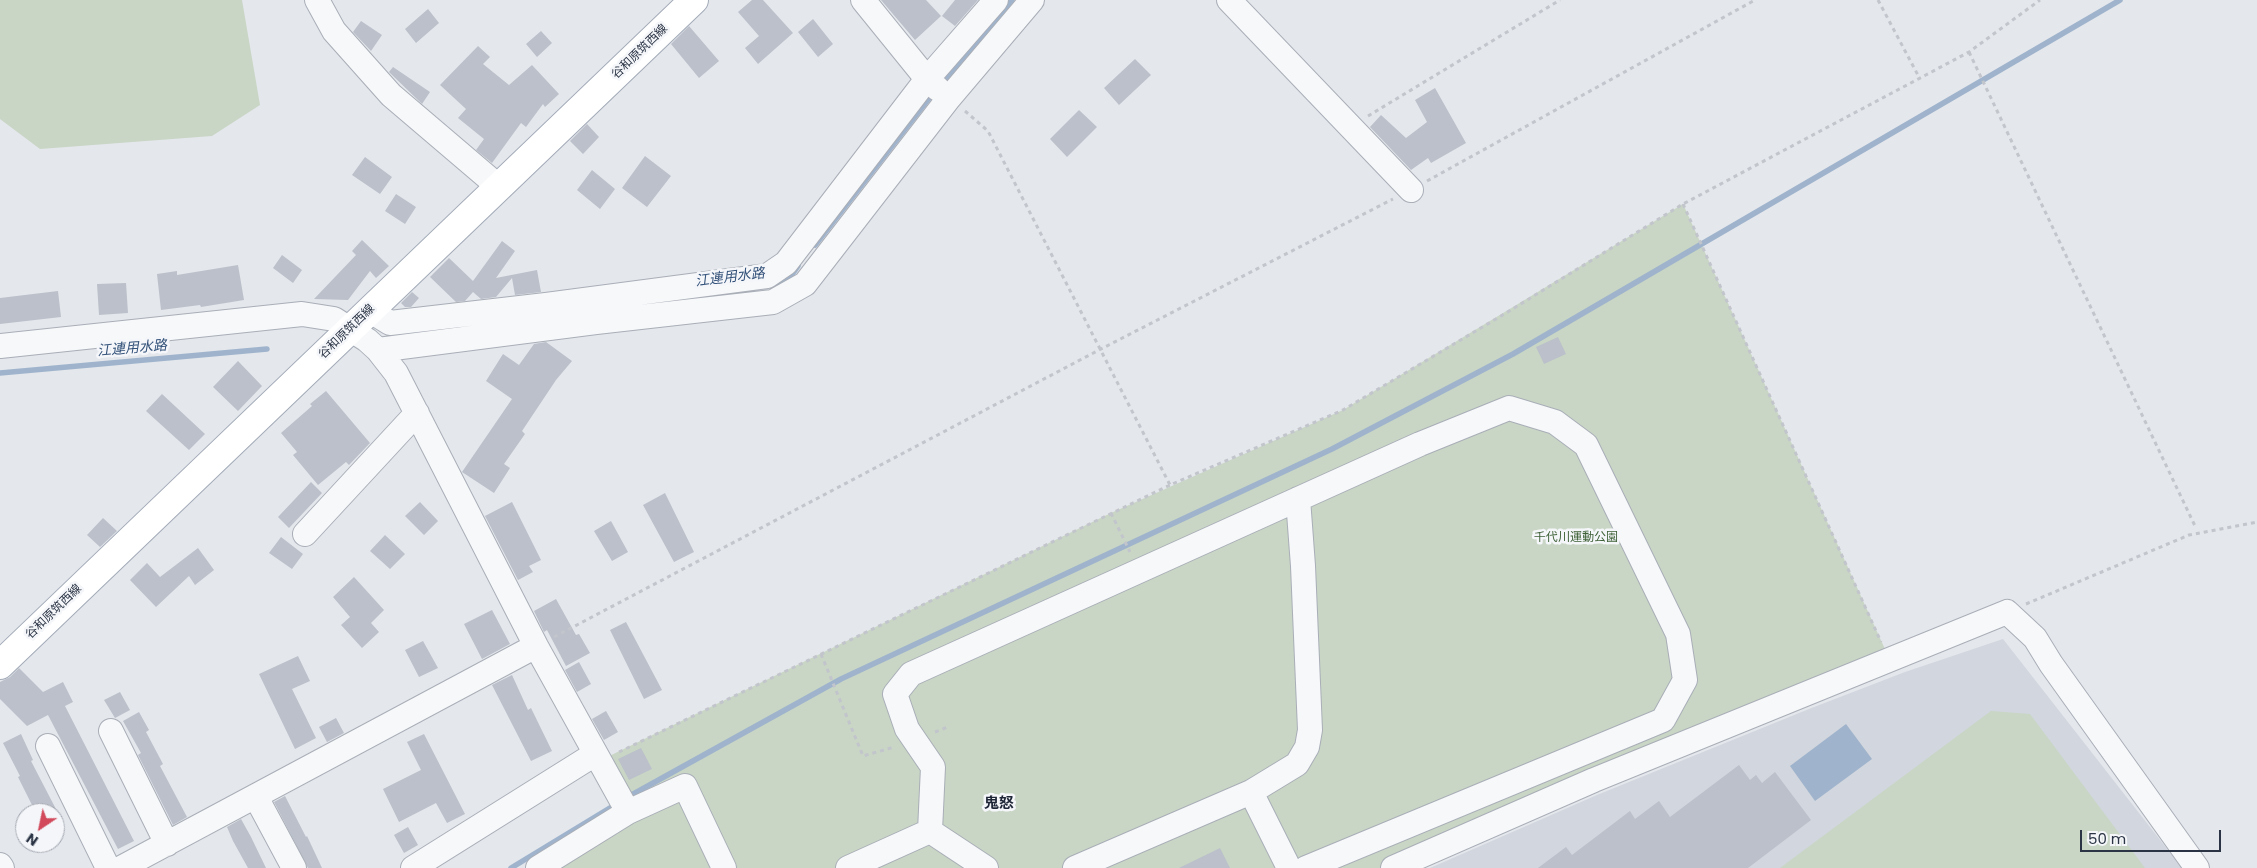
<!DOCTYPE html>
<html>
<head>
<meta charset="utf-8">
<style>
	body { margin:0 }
	#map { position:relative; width:2257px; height:868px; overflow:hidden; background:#e4e7ec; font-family:Poppins,sans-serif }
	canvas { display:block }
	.north { position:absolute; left:15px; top:803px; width:50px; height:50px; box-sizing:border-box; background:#f4f6f9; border:1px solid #a4a8b1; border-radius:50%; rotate:214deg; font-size:14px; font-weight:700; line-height:20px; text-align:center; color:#2b3445 }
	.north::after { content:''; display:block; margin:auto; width:18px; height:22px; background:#d1495b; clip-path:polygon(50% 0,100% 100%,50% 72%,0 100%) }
	.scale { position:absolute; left:2080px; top:830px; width:141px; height:22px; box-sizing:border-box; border:2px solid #2b3445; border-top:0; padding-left:6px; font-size:15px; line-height:18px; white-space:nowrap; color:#2b3445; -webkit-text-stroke:4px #f4f6f9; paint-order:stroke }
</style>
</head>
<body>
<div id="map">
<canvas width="2257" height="868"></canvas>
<div class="north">N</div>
<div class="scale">50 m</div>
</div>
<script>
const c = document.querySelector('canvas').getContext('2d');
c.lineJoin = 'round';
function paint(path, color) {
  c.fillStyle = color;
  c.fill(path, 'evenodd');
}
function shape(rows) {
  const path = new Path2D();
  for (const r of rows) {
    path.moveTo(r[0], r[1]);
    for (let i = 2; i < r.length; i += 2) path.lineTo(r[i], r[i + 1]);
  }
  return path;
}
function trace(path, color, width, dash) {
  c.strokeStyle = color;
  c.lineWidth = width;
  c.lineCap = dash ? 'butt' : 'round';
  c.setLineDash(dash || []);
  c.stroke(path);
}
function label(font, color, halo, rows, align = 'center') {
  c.font = font + ' Poppins,"Noto Sans JP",sans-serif';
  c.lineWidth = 5;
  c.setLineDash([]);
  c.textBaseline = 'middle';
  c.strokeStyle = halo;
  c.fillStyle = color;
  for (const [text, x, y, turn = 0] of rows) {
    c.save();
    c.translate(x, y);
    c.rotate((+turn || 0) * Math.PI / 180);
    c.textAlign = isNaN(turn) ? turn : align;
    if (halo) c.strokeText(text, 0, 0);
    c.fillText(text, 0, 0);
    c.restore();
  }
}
paint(shape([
	[2003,639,2182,868,1430,868,1597,795,1809,709,1905,672]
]), '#d2d6de');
paint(shape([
	[0,0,242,0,260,105,212,136,40,149,0,119],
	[1683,204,1889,658,1393,868,539,868,628,812,599,761,1111,513,1343,410],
	[1991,711,2030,714,2145,868,1780,868]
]), '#c9d6c5');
paint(shape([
	[1846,724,1872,759,1815,801,1790,766]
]), '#9fb4cc');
trace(shape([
	[941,84,1012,0],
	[815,245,933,93],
	[772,286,791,276,798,266],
	[0,373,267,349],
	[626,798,841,679,1332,449,1513,354,2120,0],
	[511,868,618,803]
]), '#9fb4cc', 5.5);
paint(shape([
	[752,0,763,0,793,33,758,64,745,48,759,36,738,12],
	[881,0,926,0,941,16,915,40],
	[955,0,978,0,955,26,942,16],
	[428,9,439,23,416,43,405,29],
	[813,19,833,44,818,57,798,32],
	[361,21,382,35,371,51,353,32],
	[689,26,719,61,699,78,671,44],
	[541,31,552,43,537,57,526,44],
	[478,46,490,57,483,64,509,85,532,65,559,94,545,107,543,104,526,127,521,123,492,163,476,150,484,139,458,118,466,109,440,85],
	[1135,59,1151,75,1119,105,1104,88],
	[393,67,430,92,422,104,389,72],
	[1435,88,1466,143,1431,163,1428,158,1411,170,1370,127,1381,115,1406,138,1427,122,1415,100],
	[1079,110,1097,127,1067,157,1050,139],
	[587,124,599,137,583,154,570,141],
	[645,156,671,176,647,207,622,188],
	[365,157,392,177,380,194,352,175],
	[592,170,615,189,600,209,577,190],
	[396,194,416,207,405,224,385,211],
	[362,240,389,266,376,278,370,271,348,300,314,299,356,255,352,251],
	[502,241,515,251,496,278,537,270,541,292,515,295,512,278,496,297,481,299,473,292,465,301,456,302,430,277,449,258,473,281],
	[282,255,302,270,293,283,273,268],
	[238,265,244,300,201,307,200,305,161,310,157,274,177,271,177,275],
	[126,283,128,313,99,315,97,284],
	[58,291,61,317,0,324,0,298],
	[412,292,419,298,411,307,405,307,401,303],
	[1558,337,1566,354,1544,364,1536,347],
	[546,342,572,361,556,380,522,431,525,434,504,464,510,468,494,493,462,472,512,399,486,381,503,354,519,365,534,344],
	[238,361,262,386,238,411,213,387],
	[326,391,370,443,349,465,346,462,318,485,293,455,297,452,281,433,312,406,310,404],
	[162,394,205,434,189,450,146,411],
	[311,482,322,493,289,528,278,517],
	[665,493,694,552,674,562,643,505],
	[420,502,438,521,424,535,405,516],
	[512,502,541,560,529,566,533,572,518,580,485,516],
	[103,518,117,531,100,547,87,535],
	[611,521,628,552,612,561,594,531],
	[385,535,405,554,390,569,370,551],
	[281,537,303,554,292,569,269,553],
	[198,548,214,570,195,585,189,576,156,607,130,580,147,563,160,577],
	[354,577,384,610,371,623,379,632,362,648,341,625,350,617,333,597],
	[556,599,576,635,579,634,590,653,566,666,547,630,544,632,534,611],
	[492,610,510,644,482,659,464,624],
	[626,622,662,690,644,699,610,630],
	[423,641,438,668,419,677,405,650],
	[298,656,310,681,292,689,316,738,295,749,259,674],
	[579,662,591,684,577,692,565,670],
	[19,668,43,692,63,682,73,702,65,706,134,841,118,849,48,715,27,726,0,699,0,682,10,677],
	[512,675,528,710,531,708,552,751,531,761,492,685],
	[120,692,130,710,115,718,104,700],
	[606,711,618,732,604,740,592,719],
	[139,712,149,730,146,732,163,764,160,766,187,817,173,825,138,755,141,753,123,721],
	[336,718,344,733,327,742,319,727],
	[21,734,33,760,31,761,58,813,36,813,18,777,20,776,3,743],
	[424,734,465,814,447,823,436,803,399,822,383,789,421,770,407,742],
	[641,748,652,769,629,780,618,759],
	[1739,765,1750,780,1756,775,1762,783,1775,772,1811,820,1748,868,1538,868,1566,847,1572,855,1630,811,1635,819,1659,801,1670,817],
	[285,796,306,837,307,836,322,868,308,868,274,802],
	[241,819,251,837,266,868,248,868,233,841,227,827],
	[408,827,418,845,404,853,394,835],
	[1220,848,1230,868,1179,868]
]), '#bbc0ca');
const minor = shape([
	[317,0,334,31,391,95,499,187],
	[863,0,927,79,938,89],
	[1229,0,1411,190],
	[369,310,390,323,546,305,767,276,786,263,927,79,996,0],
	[0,346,302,314,334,319,367,340,378,350,396,373,536,646,628,812],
	[378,350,596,322,773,302,805,284,949,98,1032,0],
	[305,534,417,413],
	[111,731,167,844],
	[48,746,108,868],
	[1251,792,1289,868],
	[256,797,294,868],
	[930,831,933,767,907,729,895,694,911,674,1420,444,1509,408,1555,422,1586,445,1678,634,1685,680,1663,720,1306,868],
	[930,831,986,868],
	[0,865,2,868],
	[121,868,536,646],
	[413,868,595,754],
	[538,868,628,812,685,786,724,868],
	[848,868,930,831],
	[1075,868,1251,792,1297,764,1307,747,1310,730,1303,566,1298,499],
	[1393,868,1594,780,2007,612,2035,638,2051,664,2197,868]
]);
const major = shape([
	[0,665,694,0]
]);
trace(minor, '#a9aeb7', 26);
trace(major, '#a3abb8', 30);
trace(shape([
	[1878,0,1920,79],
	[1969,52,2195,526],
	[965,111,988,131,1170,485,1343,410,1506,313,1683,204,1969,52,2040,0],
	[1368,116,1560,0],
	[1427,181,1755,0],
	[1683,204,1881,642],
	[1111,513,1130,552],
	[2026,604,2189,535,2257,522],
	[554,637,1099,350,1393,199],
	[821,654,863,756,894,747],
	[935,732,948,727],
	[619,752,1170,485]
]), '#c2c5cb', 3, [4, 4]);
trace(minor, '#f7f8fa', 24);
trace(major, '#fff', 28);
label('12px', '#2b3445', '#f4f6f9', [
	["谷和原筑西線",640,52,-44],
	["谷和原筑西線",347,332,-44],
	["谷和原筑西線",54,612,-44]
]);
label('12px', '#3f6138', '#f4f6f9', [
	["千代川運動公園",1576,538]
]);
label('italic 14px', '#34527a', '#f4f6f9', [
	["江連用水路",730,278,-7],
	["江連用水路",132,349,-5]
]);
label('bold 15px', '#1d2536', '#f4f6f9', [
	["鬼怒",999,804]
]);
</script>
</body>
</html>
